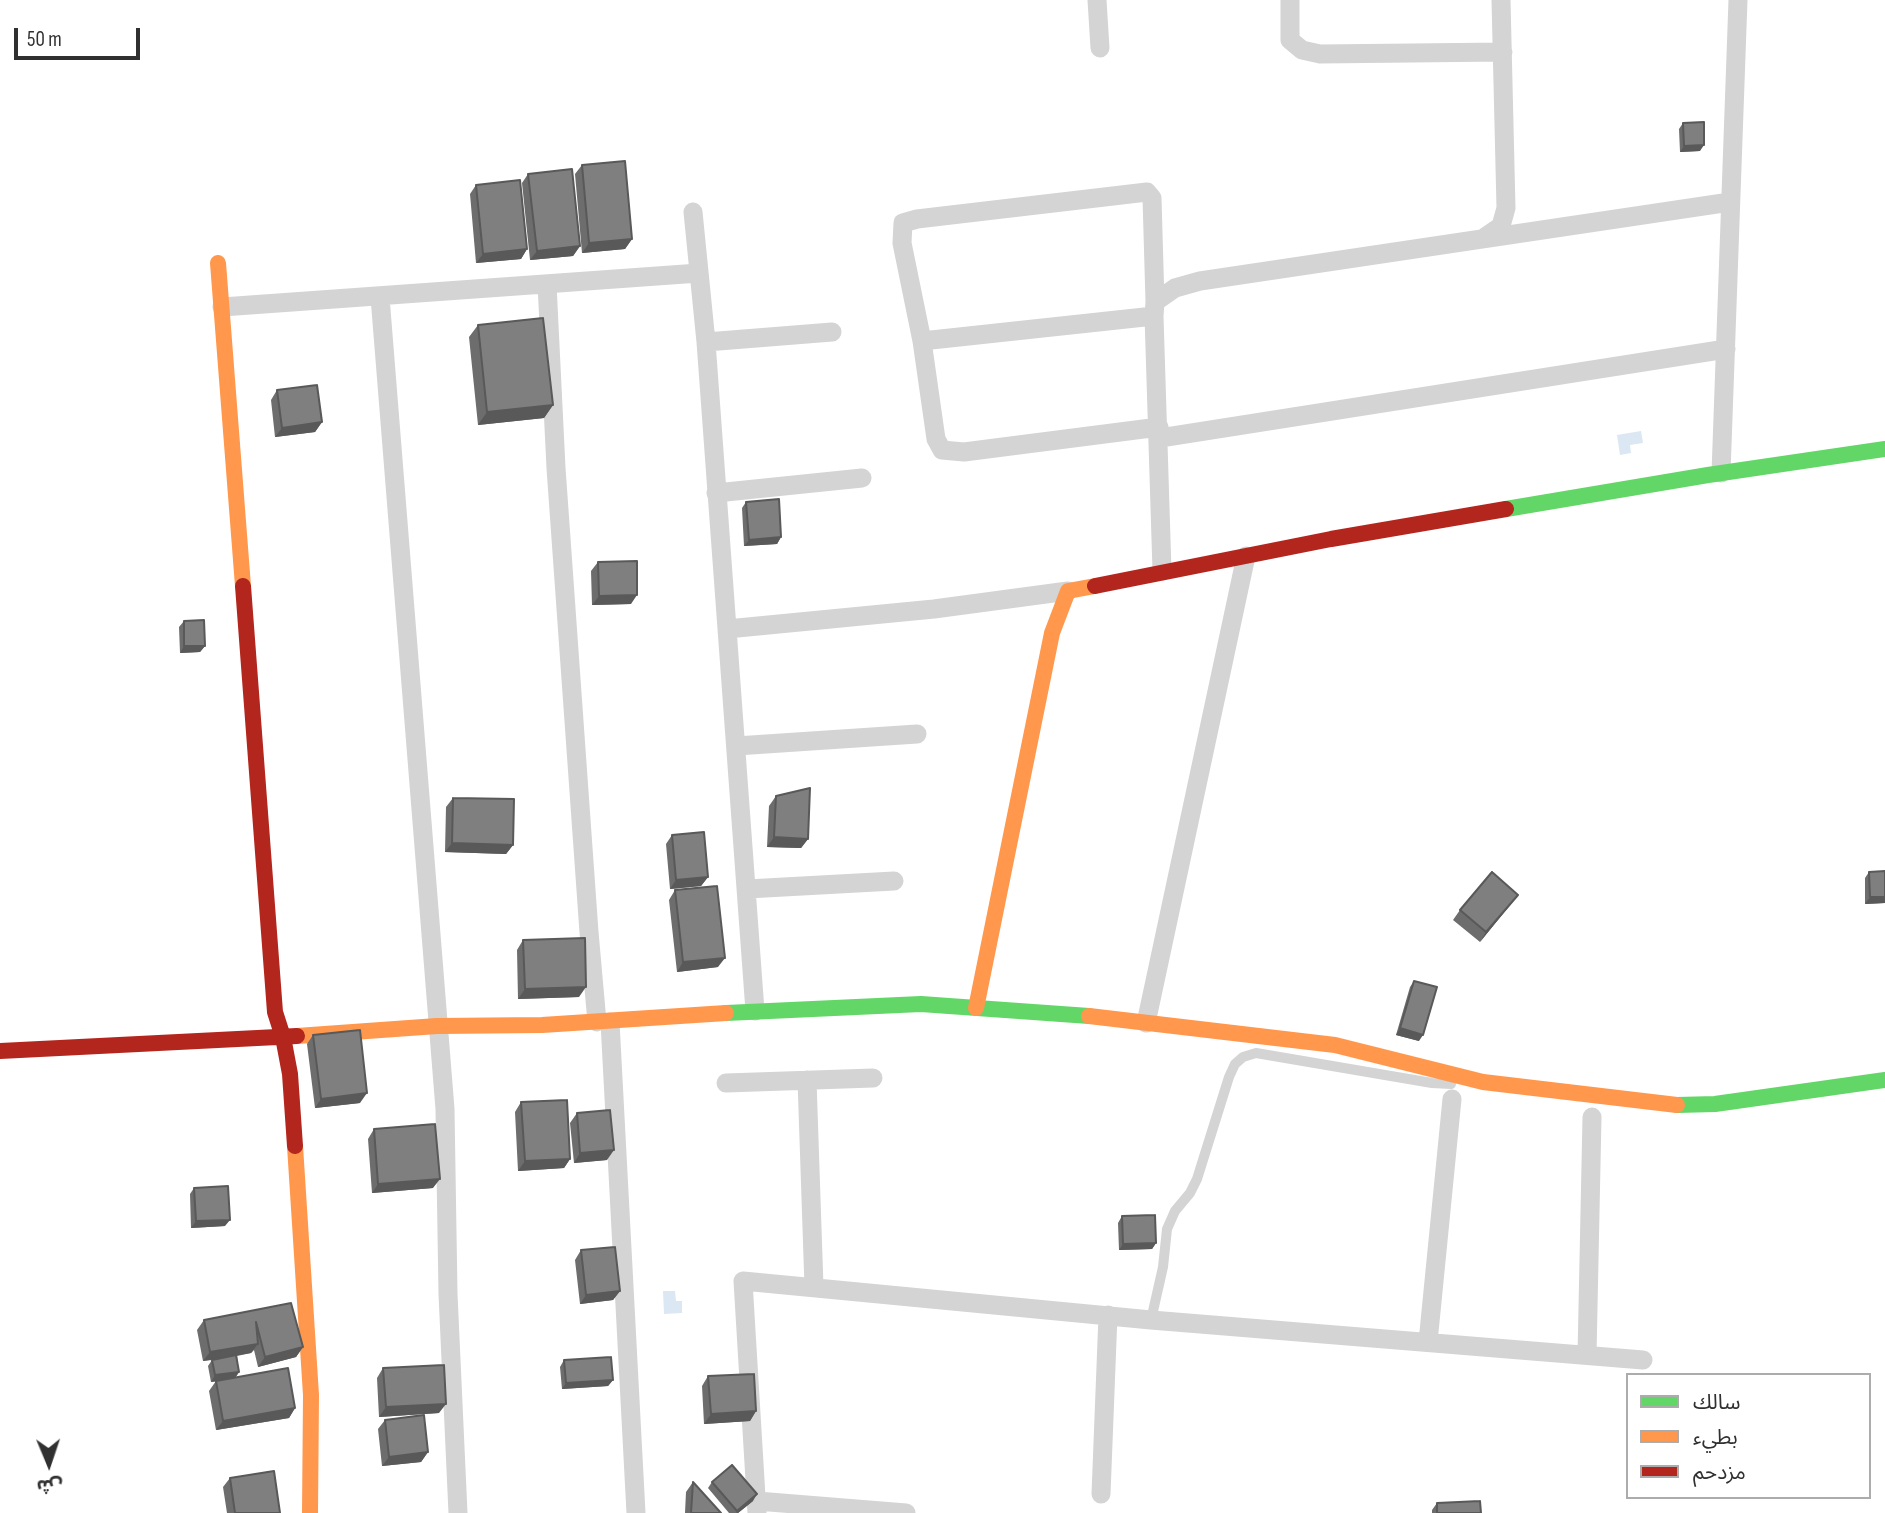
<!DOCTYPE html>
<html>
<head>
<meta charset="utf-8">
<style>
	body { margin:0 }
	#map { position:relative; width:1885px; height:1513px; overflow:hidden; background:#fff; font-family:"Sofia Sans Condensed","Noto Sans Arabic",sans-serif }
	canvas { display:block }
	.legend { position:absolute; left:1626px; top:1373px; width:245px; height:126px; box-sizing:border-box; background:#fff; border:2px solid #acacac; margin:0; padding:9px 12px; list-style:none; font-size:21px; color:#303030 }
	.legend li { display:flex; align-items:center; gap:14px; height:35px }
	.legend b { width:35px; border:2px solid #acacac }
	.north { position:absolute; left:14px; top:1429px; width:70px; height:70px; -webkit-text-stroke:5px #fff; paint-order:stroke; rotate:178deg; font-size:19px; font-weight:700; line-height:28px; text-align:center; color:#303030 }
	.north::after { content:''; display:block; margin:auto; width:24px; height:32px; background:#303030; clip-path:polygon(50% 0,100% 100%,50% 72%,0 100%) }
	.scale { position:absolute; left:14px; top:28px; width:126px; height:32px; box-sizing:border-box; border:4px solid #303030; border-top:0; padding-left:9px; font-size:21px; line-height:24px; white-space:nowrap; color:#303030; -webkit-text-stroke:5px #fff; paint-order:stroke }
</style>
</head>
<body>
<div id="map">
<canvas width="1885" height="1513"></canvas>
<ul class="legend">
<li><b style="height:9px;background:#63d668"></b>سالك</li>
<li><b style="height:9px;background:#ff974d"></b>بطيء</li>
<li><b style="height:9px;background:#b3261e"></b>مزدحم</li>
</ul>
<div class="north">ش</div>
<div class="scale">50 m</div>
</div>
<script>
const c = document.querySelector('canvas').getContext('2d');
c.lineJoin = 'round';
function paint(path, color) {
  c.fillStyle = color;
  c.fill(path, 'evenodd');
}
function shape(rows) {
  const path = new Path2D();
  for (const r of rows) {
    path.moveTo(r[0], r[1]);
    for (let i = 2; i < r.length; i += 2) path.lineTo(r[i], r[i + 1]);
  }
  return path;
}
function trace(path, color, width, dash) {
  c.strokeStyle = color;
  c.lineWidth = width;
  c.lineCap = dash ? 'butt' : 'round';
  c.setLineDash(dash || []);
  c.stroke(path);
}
paint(shape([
	[1641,431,1643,443,1630,445,1631,453,1620,455,1617,435],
	[663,1291,675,1291,676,1301,682,1301,682,1313,664,1314]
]), '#dbe7f2');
trace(shape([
	[1151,1320,1163,1267,1167,1229,1175,1211,1190,1193,1197,1179,1229,1077,1235,1064,1243,1057,1256,1053,1432,1083,1451,1084]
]), '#d4d4d4', 10);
trace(shape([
	[1097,0,1100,48],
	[1290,0,1290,40,1302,50,1320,54,1503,52],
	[693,212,706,342,755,1011],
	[1485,237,1501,226,1506,208,1501,0],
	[547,284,556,468,589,932,597,1022],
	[380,297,445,1109,448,1294,458,1513],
	[1155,302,1152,198,1147,192,917,219,903,223,902,243,922,341,936,439,942,450,964,452,1159,427],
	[222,307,699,273],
	[922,341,1154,316],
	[706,342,832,332],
	[1160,438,1726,349],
	[1721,473,1738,0],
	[716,493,862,478],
	[1162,571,1154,316,1155,302,1175,288,1200,281,1730,202],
	[727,629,934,609,1068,591],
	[736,746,917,734],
	[747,889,894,881],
	[610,1022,636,1513],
	[1146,1023,1246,556],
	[807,1080,814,1287],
	[726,1083,873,1078],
	[1428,1342,1452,1099],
	[1587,1355,1592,1117],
	[1101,1494,1108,1315],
	[757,1501,906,1513],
	[757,1513,743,1281,1151,1320,1643,1360]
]), '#d4d4d4', 19);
trace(shape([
	[1506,509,1708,475,1885,449],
	[726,1013,921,1004,1089,1016],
	[1677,1105,1715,1104,1885,1080]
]), '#63d668', 16);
trace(shape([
	[218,263,243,586],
	[976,1008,1052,633,1068,591,1095,586],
	[1089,1016,1335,1045,1483,1082,1677,1105],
	[297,1036,437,1026,542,1025,726,1013],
	[295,1146,311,1395,310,1513]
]), '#ff974d', 16);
trace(shape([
	[243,586,275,1012,283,1037,290,1074,295,1146],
	[1095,586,1331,539,1506,509],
	[0,1051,297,1036]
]), '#b3261e', 16);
paint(shape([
	[1683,123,1700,151,1680,152,1679,129],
	[582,165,632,239,625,249,582,253,575,174],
	[528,174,580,246,573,256,530,260,522,183],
	[476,185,527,249,521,259,476,263,470,194],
	[478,325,553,405,544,418,478,425,469,337],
	[277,390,322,422,315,432,275,437,271,400],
	[746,502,781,537,777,544,744,546,742,508],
	[598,562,631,604,592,605,591,571],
	[184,621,205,646,200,652,180,653,179,627],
	[776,796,808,839,801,848,767,847,769,806],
	[453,798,513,845,506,854,445,852,446,807],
	[672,835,708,877,701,886,670,889,666,844],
	[1885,871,1885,903,1865,904,1865,878,1869,872],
	[675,890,718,967,677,972,669,900],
	[1518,895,1480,942,1453,920,1460,910],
	[523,940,579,997,518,999,517,950],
	[1414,981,1419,1041,1396,1035,1410,987],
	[313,1035,360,1103,315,1108,307,1044],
	[521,1102,570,1159,564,1168,518,1171,515,1112],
	[577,1113,607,1160,574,1163,570,1123],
	[374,1129,433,1188,372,1193,368,1139],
	[194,1188,225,1226,191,1228,190,1194],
	[1122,1216,1156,1243,1152,1249,1119,1250,1118,1223],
	[581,1250,620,1291,613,1300,580,1304,575,1260],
	[291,1303,303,1347,296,1357,258,1367,254,1350,251,1353,237,1356,239,1372,235,1378,295,1408,289,1418,216,1430,209,1391,216,1381,224,1380,211,1382,208,1366,212,1360,203,1361,197,1330,204,1320],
	[564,1360,613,1380,608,1386,562,1389,560,1367],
	[383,1368,439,1413,379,1417,377,1378],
	[708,1376,756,1411,750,1421,704,1424,702,1386],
	[385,1420,428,1452,421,1462,382,1466,378,1429],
	[230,1478,280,1513,227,1513,223,1487],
	[693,1482,721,1513,685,1513,686,1492],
	[712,1482,753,1501,738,1513,729,1513,708,1488],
	[1437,1503,1481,1513,1432,1513,1432,1510]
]), '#6d6d6d');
paint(shape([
	[1704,145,1700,151,1680,152,1684,146],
	[632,239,625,249,582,253,589,243],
	[580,246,573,256,530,260,537,251],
	[527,249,521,259,476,263,483,254],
	[553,405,544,418,478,425,487,412],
	[322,422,315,432,275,437,282,428],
	[781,537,777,544,744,546,749,540],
	[637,595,631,604,592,605,599,596],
	[184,646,205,646,200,652,180,653],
	[774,837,808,839,801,848,767,847],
	[452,843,513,845,506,854,445,852],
	[708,877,701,886,670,889,676,880],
	[1518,895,1511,904,1480,942,1486,932],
	[1870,897,1885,897,1885,903,1865,904],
	[725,958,718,967,677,972,683,962],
	[586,987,579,997,518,999,525,989],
	[1400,1028,1423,1035,1419,1041,1396,1035],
	[367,1093,360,1103,315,1108,321,1099],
	[614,1150,607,1160,574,1163,580,1153],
	[570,1159,564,1168,518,1171,525,1161],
	[440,1179,433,1188,372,1193,378,1184],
	[230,1220,225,1226,191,1228,196,1221],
	[1156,1243,1152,1249,1119,1250,1123,1244],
	[620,1291,613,1300,580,1304,586,1295],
	[258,1344,251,1353,203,1361,210,1352],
	[303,1347,296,1357,258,1367,265,1357],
	[239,1372,235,1378,211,1382,215,1375],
	[613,1380,608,1386,562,1389,566,1383],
	[446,1404,439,1413,379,1417,386,1407],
	[295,1408,289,1418,216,1430,223,1421],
	[756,1411,750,1421,704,1424,711,1414],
	[428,1452,421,1462,382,1466,389,1457],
	[757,1494,753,1501,738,1513,736,1513]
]), '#595959');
const building = shape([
	[1704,122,1704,145,1684,146,1683,123,1704,122],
	[625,161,632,239,589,243,582,165,625,161],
	[572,169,580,246,537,251,528,174,572,169],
	[520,180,527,249,483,254,476,185,520,180],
	[543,318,553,405,487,412,478,325,543,318],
	[317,385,322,422,282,428,277,390,317,385],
	[779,499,781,537,749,540,746,502,779,499],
	[637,561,637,595,599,596,598,562,637,561],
	[204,620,205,646,184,646,184,621,204,620],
	[810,788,808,839,774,837,776,796,810,788],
	[453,798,514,799,513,845,452,843,453,798],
	[704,832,708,877,676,880,672,835,704,832],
	[1885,871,1885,897,1870,897,1869,872,1885,871],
	[1492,872,1518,895,1486,932,1460,910,1492,872],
	[717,886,725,958,683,962,675,890,717,886],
	[585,938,586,987,525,989,523,940,585,938],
	[1414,981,1437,987,1423,1035,1400,1028,1414,981],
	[360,1030,367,1093,321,1099,313,1035,360,1030],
	[567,1100,570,1159,525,1161,521,1102,567,1100],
	[610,1110,614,1150,580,1153,577,1113,610,1110],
	[435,1124,440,1179,378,1184,374,1129,435,1124],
	[228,1186,230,1220,196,1221,194,1188,228,1186],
	[1155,1215,1156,1243,1123,1244,1122,1216,1155,1215],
	[615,1247,620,1291,586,1295,581,1250,615,1247],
	[291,1303,303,1347,265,1357,256,1322,258,1344,210,1352,204,1320,291,1303],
	[236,1355,239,1372,215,1375,212,1360,236,1355],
	[611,1357,613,1380,566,1383,564,1360,611,1357],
	[444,1365,446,1404,386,1407,383,1368,444,1365],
	[288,1368,295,1408,223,1421,216,1381,288,1368],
	[754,1374,756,1411,711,1414,708,1376,754,1374],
	[424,1415,428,1452,389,1457,385,1420,424,1415],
	[732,1465,757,1494,737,1511,712,1482,732,1465],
	[274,1471,280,1513,235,1513,230,1478,274,1471],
	[693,1482,721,1513,691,1513,693,1482],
	[1480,1501,1481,1513,1437,1513,1437,1503,1480,1501]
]);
paint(building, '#7f7f7f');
trace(building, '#595959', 2);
</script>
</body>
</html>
